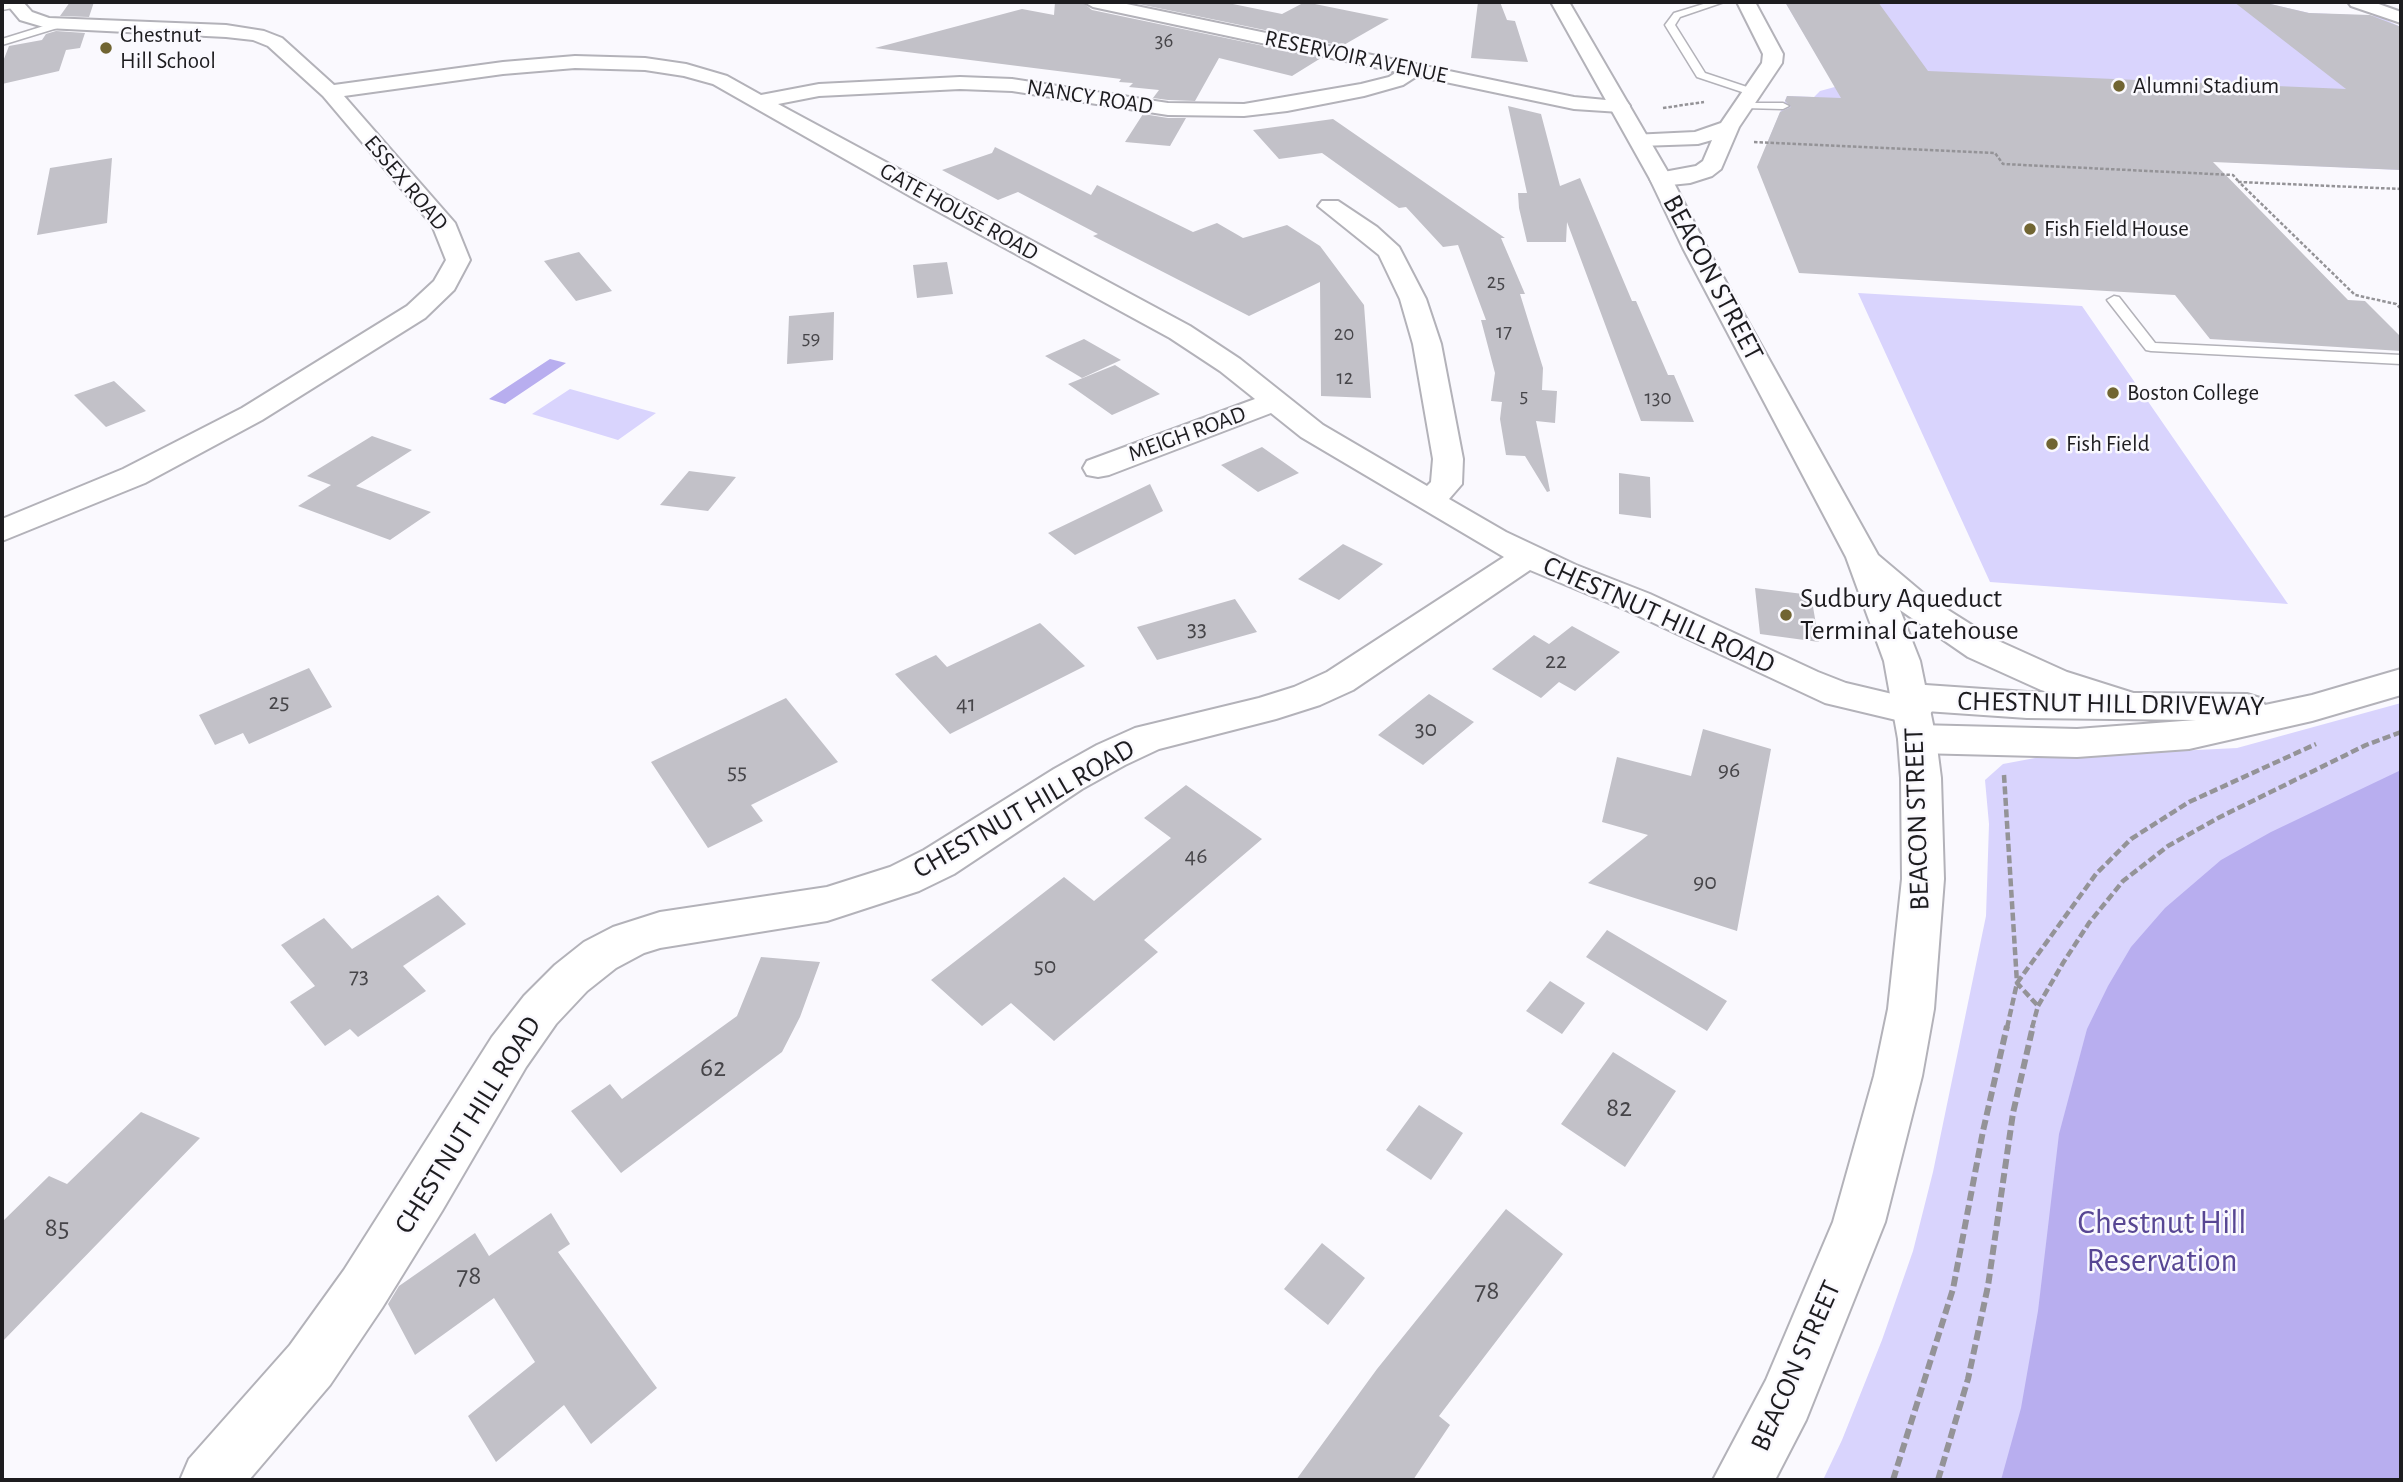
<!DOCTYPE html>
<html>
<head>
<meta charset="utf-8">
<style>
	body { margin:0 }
	#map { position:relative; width:2403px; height:1482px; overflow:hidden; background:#faf9fe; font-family:"Alegreya Sans",sans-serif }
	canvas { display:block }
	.frame { position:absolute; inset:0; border:4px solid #1d1c1f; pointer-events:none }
</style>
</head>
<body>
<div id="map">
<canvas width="2403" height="1482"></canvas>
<div class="frame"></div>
</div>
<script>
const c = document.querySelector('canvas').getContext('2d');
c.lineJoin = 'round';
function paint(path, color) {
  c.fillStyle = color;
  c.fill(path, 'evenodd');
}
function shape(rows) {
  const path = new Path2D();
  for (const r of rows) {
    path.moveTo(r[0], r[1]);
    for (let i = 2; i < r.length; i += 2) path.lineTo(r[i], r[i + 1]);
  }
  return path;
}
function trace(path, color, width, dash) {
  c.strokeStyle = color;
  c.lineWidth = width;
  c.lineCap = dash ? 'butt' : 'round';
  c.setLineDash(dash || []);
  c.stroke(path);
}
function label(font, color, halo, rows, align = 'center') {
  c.font = font + ' "Alegreya Sans",sans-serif';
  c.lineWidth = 5;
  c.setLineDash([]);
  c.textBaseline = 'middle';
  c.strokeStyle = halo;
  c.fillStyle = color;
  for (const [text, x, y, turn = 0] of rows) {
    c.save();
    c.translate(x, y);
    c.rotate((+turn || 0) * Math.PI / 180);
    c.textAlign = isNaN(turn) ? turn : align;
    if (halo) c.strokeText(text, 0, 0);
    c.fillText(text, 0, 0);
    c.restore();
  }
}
paint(shape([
	[1785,2,2262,2,2309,13,2378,16,2401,27,2401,170,1768,141,1787,96,1814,97,1820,91,1842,85,1829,76],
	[1858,293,2082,306,2288,604,1990,582],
	[570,389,656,413,618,440,532,414],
	[2401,703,2401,1480,1823,1480,1842,1440,1882,1340,1913,1251,1933,1172,1986,916,1989,824,1985,780,2003,764,2035,758,2237,748]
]), '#d9d4fd');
paint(shape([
	[550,359,566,363,505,404,489,399],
	[2401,770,2401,1480,2001,1480,2021,1408,2038,1311,2059,1134,2087,1029,2108,986,2131,947,2165,908,2221,860,2271,832]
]), '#b8aeef');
paint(shape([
	[70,2,94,2,89,17,60,16],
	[1055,2,1082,2,1092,10,1321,58,1292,76,1219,58,1195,101,1168,100,1153,98,1159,90,1129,87,1133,83,1119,82,1121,79,875,48,1022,9,1054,15],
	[1129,2,1223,2,1282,14,1305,2,1389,19,1342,46],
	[1478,2,1500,2,1507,20,1515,21,1528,62,1471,58],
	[1785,2,1878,2,1928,71,2346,89,2234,2,2262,2,2309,13,2370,15,2401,27,2401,170,2213,162,2348,300,2365,301,2401,337,2401,351,2210,339,2175,295,1799,273,1757,167,1780,112,1791,107,1785,101,1787,96,1841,98],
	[56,31,85,33,80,48,66,50,59,71,2,84,2,64,9,46,42,40,46,34],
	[1508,106,1541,114,1560,186,1580,178,1632,301,1636,301,1668,375,1674,375,1694,422,1641,421,1567,222,1566,242,1527,242,1519,208,1518,193,1527,193],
	[1143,114,1168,118,1186,118,1170,146,1125,142],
	[1333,119,1505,238,1501,238,1525,294,1520,294,1543,368,1542,390,1557,391,1555,423,1536,421,1550,491,1547,492,1525,456,1506,455,1500,419,1502,402,1491,401,1495,373,1481,320,1486,320,1458,245,1443,247,1406,207,1399,208,1322,153,1279,159,1253,130],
	[995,147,1091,195,1097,185,1193,232,1217,223,1243,238,1287,225,1320,246,1364,305,1371,398,1321,396,1320,282,1249,316,1093,236,1098,234,1018,192,998,200,942,170,992,153],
	[112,158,107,223,37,235,50,168],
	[579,252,612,291,576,301,544,261],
	[947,262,953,294,917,298,913,265],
	[834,312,833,360,787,364,789,316],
	[1084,339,1121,360,1082,378,1045,356],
	[1115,365,1160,394,1112,415,1068,384],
	[114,381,146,411,106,427,74,395],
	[372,436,412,450,356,486,431,512,390,540,298,506,331,485,307,476],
	[1262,447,1299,473,1258,492,1221,465],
	[689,471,736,477,708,511,660,505],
	[1619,473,1650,477,1651,518,1619,514],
	[1150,484,1163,511,1075,555,1048,533],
	[1343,544,1383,564,1339,600,1298,579],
	[1755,588,1811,595,1819,642,1760,634],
	[1235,599,1257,632,1157,660,1137,627],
	[1040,623,1085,666,950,734,895,674,936,655,947,667],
	[1572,626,1620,652,1575,691,1559,682,1541,698,1492,669,1534,635,1549,644],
	[309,668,332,707,249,744,243,733,215,745,199,715],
	[1429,694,1474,722,1423,765,1378,735],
	[786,698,838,762,751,805,763,821,708,848,651,762],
	[1703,729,1771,749,1737,931,1588,883,1648,835,1602,822,1617,757,1691,776],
	[1186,785,1262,839,1144,940,1158,952,1054,1041,1011,1003,982,1026,931,980,1064,877,1094,901,1171,838,1144,818],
	[438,895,466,924,403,966,426,991,358,1037,350,1029,325,1046,290,1002,315,986,281,945,324,918,352,949],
	[1607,930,1727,1001,1707,1031,1586,957],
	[761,957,820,962,800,1017,782,1052,621,1173,571,1111,610,1084,622,1099,737,1016],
	[1550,981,1585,1003,1562,1034,1526,1011],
	[1613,1052,1676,1091,1625,1167,1561,1124],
	[1419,1105,1463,1133,1431,1180,1386,1150],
	[141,1112,200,1138,2,1342,2,1222,49,1176,67,1184],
	[1506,1209,1563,1254,1439,1416,1450,1425,1413,1480,1296,1480,1377,1369],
	[551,1213,570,1244,558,1252,657,1388,591,1444,564,1405,496,1462,468,1416,535,1362,494,1298,415,1355,388,1304,399,1286,475,1233,489,1256],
	[1322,1243,1365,1278,1328,1325,1284,1289]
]), '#c2c1c8');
const lane = shape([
	[15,2,18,3,18,7,2,10,2,4,15,2],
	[1710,2,1724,2,1680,17,1675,25,1705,73,1756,90,1756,94,1748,94,1697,77,1665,25,1674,13,1710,2],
	[60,21,65,24,64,26,2,45,2,39,60,21],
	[1739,103,1783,103,1789,106,1783,109,1743,108,1737,105,1739,103],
	[2114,296,2119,297,2155,343,2401,355,2401,364,2151,351,2146,350,2107,300,2114,296]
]);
const street = shape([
	[5,2,23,2,32,12,49,18,226,25,264,31,282,38,334,85,503,62,575,56,645,58,686,64,727,76,761,95,819,84,960,77,1012,79,1168,103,1244,104,1361,84,1389,77,1397,72,1093,7,1084,2,1117,2,1574,97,1627,102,1630,106,1627,110,1620,112,1574,109,1417,76,1403,85,1364,96,1287,111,1244,116,1168,115,1012,91,960,89,819,96,778,104,1190,326,1240,359,1323,425,1427,486,1431,482,1433,459,1413,344,1400,299,1379,255,1318,206,1322,201,1338,201,1377,227,1399,247,1426,299,1441,344,1463,459,1462,484,1449,499,1506,532,1576,565,1650,594,1818,672,1846,683,1926,702,1932,711,1926,720,1913,724,1825,703,1626,610,1530,570,1353,690,1320,705,1276,719,1159,749,1125,765,1082,789,954,874,919,891,827,921,660,948,644,953,616,968,587,991,556,1024,526,1067,442,1211,382,1308,330,1385,249,1480,180,1480,189,1459,290,1345,344,1270,492,1037,524,996,555,965,584,942,613,927,660,912,827,887,890,867,924,850,1054,769,1097,745,1135,728,1259,698,1294,687,1327,672,1504,557,1301,437,1271,413,1109,475,1098,477,1087,475,1083,468,1087,461,1255,399,1220,371,1170,338,917,200,713,84,684,76,645,70,575,68,503,74,344,96,455,223,470,260,454,290,425,318,262,420,145,483,2,541,2,519,123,469,242,408,407,306,434,281,446,260,432,225,323,96,268,46,253,40,226,37,47,28,20,20,5,2],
	[1737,2,1755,2,1783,54,1782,63,1739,127,1721,169,1712,176,1690,183,1661,186,1653,184,1650,179,1653,174,1696,166,1703,161,1712,140,1698,144,1640,146,1632,145,1629,140,1632,135,1695,132,1721,123,1762,63,1763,54,1737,2],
	[2348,2,2373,2,2401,12,2401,23,2351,6,2348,2]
]);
const secondary = shape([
	[2401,669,2401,695,2312,721,2189,749,2077,757,1917,753,1903,749,1898,739,1903,729,1917,725,2077,729,2196,720,2027,718,1911,710,1898,706,1892,697,1898,688,1911,684,2027,692,2247,694,2260,698,2265,705,2312,695,2401,669]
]);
const primary = shape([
	[1551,2,1569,2,1672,179,1707,248,1878,555,1929,598,1994,639,2067,672,2146,697,2152,706,2146,715,2133,719,2041,690,1968,657,1900,610,1920,661,1936,739,1941,778,1944,879,1934,1009,1922,1076,1885,1222,1806,1420,1775,1480,1713,1480,1766,1380,1833,1222,1874,1076,1888,1009,1902,879,1901,778,1898,739,1884,661,1846,557,1683,248,1650,179,1551,2]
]);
trace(lane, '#b3b2b9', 3);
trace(street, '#b3b2b9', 4);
trace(secondary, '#b3b2b9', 4);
trace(primary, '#b3b2b9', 4);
trace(shape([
	[1663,108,1704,102],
	[1754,142,1995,153,2003,164,2233,175,2239,182],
	[2401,189,2239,182,2355,295,2396,304,2401,309]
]), '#949397', 2.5, [3.5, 2]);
trace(shape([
	[2004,775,2017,983,2038,1006],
	[2007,1028,2017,983,2096,874,2131,839,2189,802,2316,744],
	[2032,1028,2038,1006,2063,963,2089,923,2123,881,2168,846,2220,817,2366,745,2401,732]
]), '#949397', 4.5, [8, 3.5]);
trace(shape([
	[1893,1480,1953,1289,1983,1131,2007,1026],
	[1938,1480,1968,1379,1988,1286,2013,1113,2033,1026]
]), '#949397', 6, [10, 4.5]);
paint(lane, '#fff');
paint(street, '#fff');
paint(secondary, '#fff');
paint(primary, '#fff');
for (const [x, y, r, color] of [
	[106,48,7,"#716532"],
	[2119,86,7,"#716532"],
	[2030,229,7,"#716532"],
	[2113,393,7,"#716532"],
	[2052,444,7,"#716532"],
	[1786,615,7,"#716532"]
]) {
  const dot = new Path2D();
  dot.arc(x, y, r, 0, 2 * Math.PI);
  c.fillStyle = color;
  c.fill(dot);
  trace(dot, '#faf9fe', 2.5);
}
label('21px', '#464549', null, [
	["36",1164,41],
	["25",1496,282],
	["17",1504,332],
	["20",1344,334],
	["59",811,338],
	["12",1345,378],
	["5",1524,396],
	["130",1658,398]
]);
label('23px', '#1d1c1f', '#faf9fe', [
	["Chestnut",120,35],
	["Hill School",120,61],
	["Alumni Stadium",2133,86],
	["Fish Field House",2044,229],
	["Boston College",2127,393],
	["Fish Field",2066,444]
], 'left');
label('23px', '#1d1c1f', '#faf9fe', [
	["RESERVOIR AVENUE",1356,57,12],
	["NANCY ROAD",1090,97,9],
	["ESSEX ROAD",406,183,50],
	["GATE HOUSE ROAD",959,212,29],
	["MEIGH ROAD",1187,434,-20]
]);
label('24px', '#464549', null, [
	["33",1197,629],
	["22",1556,661],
	["25",279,702],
	["41",966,704],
	["30",1426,729],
	["96",1729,770],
	["55",737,772],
	["46",1196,856],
	["90",1705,882],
	["50",1045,966],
	["73",359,976]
]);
label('28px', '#1d1c1f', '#faf9fe', [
	["BEACON STREET",1713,278,62],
	["CHESTNUT HILL ROAD",1659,615,24],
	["CHESTNUT HILL DRIVEWAY",2111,704,1],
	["CHESTNUT HILL ROAD",1024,809,-30],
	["BEACON STREET",1917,819,-92],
	["CHESTNUT HILL ROAD",468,1125,-58],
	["BEACON STREET",1796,1366,-66]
]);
label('28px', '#1d1c1f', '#faf9fe', [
	["Sudbury Aqueduct",1800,599],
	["Terminal Gatehouse",1800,631]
], 'left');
label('28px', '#464549', null, [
	["62",713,1068],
	["82",1619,1108],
	["85",57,1228],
	["78",469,1276],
	["78",1487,1291]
]);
label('33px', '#574693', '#faf9fe', [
	["Chestnut Hill",2162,1223],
	["Reservation",2162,1261]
]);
</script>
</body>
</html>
